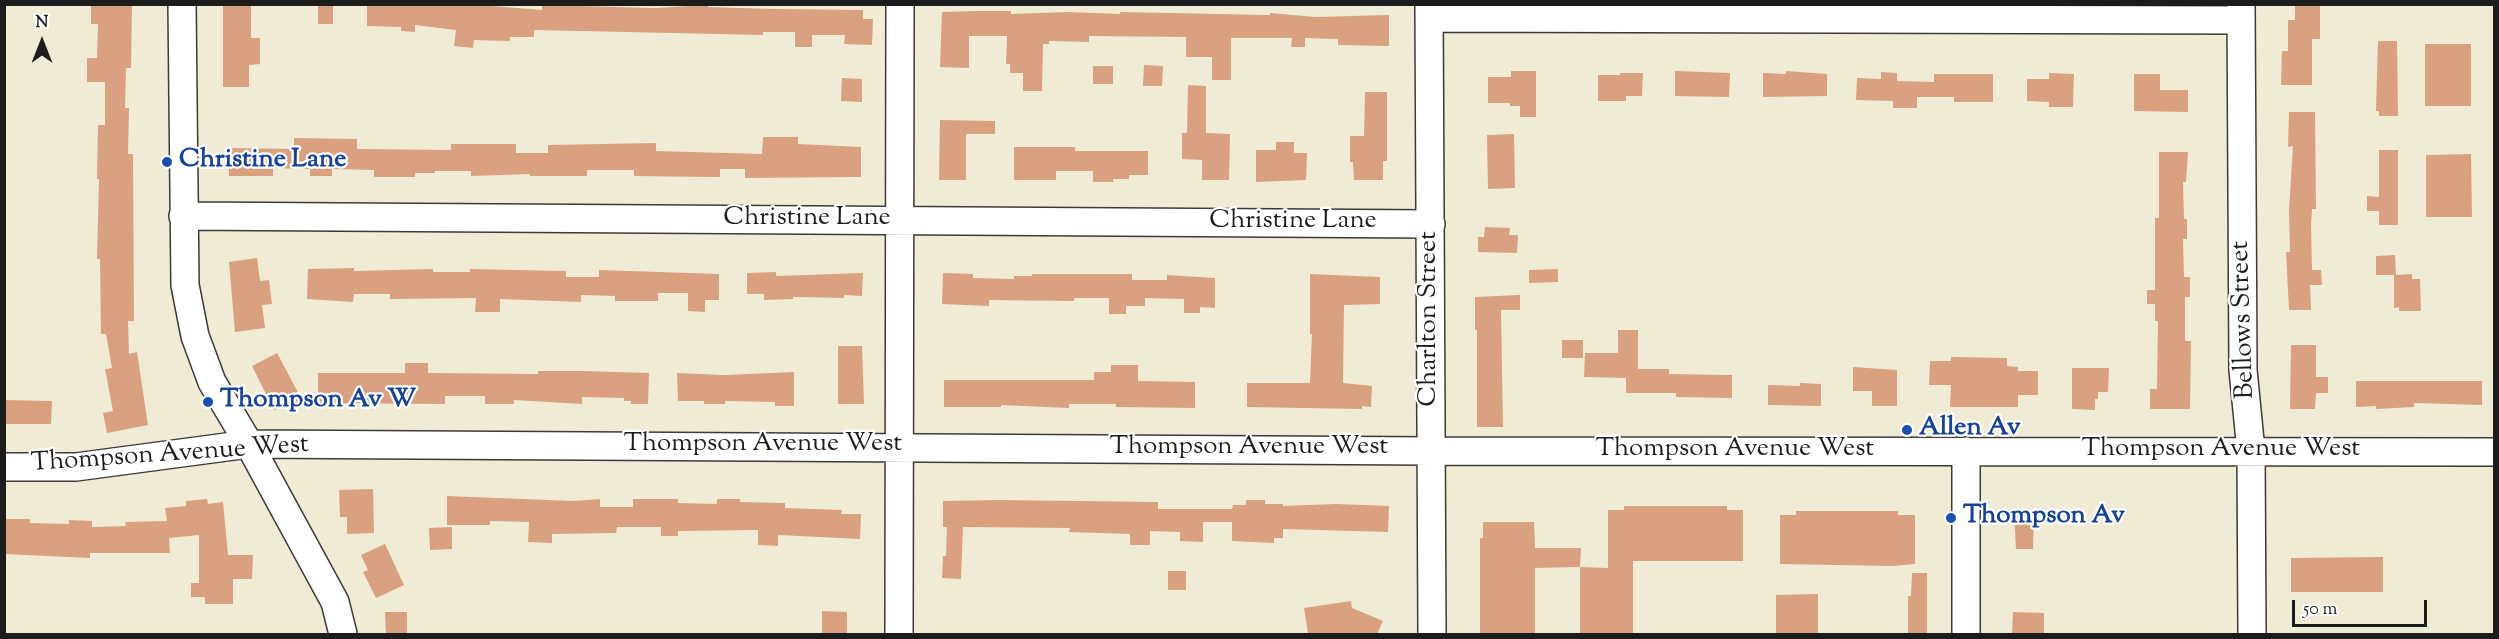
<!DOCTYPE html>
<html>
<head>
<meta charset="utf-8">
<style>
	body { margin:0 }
	#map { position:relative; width:2499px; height:639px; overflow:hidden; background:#f0ebd4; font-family:"Sorts Mill Goudy",serif }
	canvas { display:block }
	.frame { position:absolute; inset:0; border:6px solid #1c1c1c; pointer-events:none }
	.north { position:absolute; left:12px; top:12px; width:60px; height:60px; -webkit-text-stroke:4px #fff; paint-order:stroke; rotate:0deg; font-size:16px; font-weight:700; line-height:24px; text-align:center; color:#1c1c1c }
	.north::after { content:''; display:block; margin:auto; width:21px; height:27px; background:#1c1c1c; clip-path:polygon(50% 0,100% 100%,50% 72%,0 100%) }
	.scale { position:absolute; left:2292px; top:600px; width:135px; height:27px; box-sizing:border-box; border:3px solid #1c1c1c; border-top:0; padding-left:8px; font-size:18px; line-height:21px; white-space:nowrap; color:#1c1c1c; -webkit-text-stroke:4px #fff; paint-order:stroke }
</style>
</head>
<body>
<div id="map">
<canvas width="2499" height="639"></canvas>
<div class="frame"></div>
<div class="north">N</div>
<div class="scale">50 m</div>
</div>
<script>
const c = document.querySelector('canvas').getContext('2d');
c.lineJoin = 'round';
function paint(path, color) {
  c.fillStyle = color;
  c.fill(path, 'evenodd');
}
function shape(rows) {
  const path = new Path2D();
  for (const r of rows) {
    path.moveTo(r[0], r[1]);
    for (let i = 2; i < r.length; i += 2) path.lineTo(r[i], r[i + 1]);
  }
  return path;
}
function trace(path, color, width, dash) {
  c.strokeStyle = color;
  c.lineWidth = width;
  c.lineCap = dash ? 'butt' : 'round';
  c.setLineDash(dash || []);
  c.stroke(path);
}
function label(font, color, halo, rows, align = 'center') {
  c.font = font + ' "Sorts Mill Goudy",serif';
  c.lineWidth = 4.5;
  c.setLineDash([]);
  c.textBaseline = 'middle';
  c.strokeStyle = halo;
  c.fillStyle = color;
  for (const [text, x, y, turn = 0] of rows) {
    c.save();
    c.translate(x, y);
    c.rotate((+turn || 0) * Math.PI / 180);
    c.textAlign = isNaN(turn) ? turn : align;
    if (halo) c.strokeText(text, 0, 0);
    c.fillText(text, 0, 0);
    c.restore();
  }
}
paint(shape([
	[91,4,132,4,131,68,126,68,125,108,129,108,128,154,133,154,134,321,128,321,129,354,137,352,148,425,107,433,103,413,113,411,105,369,112,368,106,334,101,334,100,259,97,259,99,179,97,179,98,125,105,125,105,82,87,82,87,58,97,58,98,24,91,24],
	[223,4,251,4,251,38,260,38,260,64,249,65,249,87,223,87],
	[318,4,333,4,333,24,318,24],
	[367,4,467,4,542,10,542,5,655,8,708,5,708,7,774,9,863,10,863,19,873,19,872,45,844,44,845,35,812,35,812,47,795,47,795,32,763,32,763,35,534,30,534,37,510,37,510,41,474,40,473,48,454,46,456,30,415,25,415,32,401,31,401,27,367,26],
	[2295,4,2320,4,2320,39,2312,39,2312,85,2281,85,2282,51,2288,51,2288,20,2295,20],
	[976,11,1011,11,1011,14,1068,12,1120,14,1120,12,1218,14,1270,15,1270,13,1316,17,1389,15,1389,46,1338,45,1338,39,1305,38,1305,47,1291,47,1292,38,1231,38,1231,80,1212,80,1212,57,1186,57,1186,37,1089,36,1089,42,1049,41,1049,44,1043,44,1042,91,1023,91,1023,73,1010,73,1010,64,1006,64,1007,36,969,36,969,68,940,67,942,12],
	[2378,41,2397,41,2398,116,2379,116,2379,111,2376,111],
	[2425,44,2471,44,2471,106,2425,106],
	[1144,65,1163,66,1162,86,1143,86],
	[1093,66,1113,66,1113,84,1093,84],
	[1511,71,1536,71,1536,117,1520,117,1520,106,1510,106,1510,103,1488,103,1488,77,1511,77],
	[1675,71,1730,73,1729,97,1675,96],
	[1786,71,1827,74,1827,96,1763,97,1763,73,1786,74],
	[1881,72,1897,73,1897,81,1934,82,1934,74,1993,74,1993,102,1954,102,1954,97,1917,97,1917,108,1893,108,1893,101,1856,100,1857,78,1881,79],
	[1620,73,1643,73,1642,96,1626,96,1626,101,1598,101,1598,75,1620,75],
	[2049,73,2074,74,2073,107,2049,107,2049,102,2027,101,2027,79,2049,79],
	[2134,74,2160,74,2160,90,2188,90,2188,112,2134,111],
	[842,78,862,79,862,102,841,101],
	[1188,85,1206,86,1206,133,1230,134,1229,180,1202,180,1202,160,1182,159,1182,133,1187,133],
	[1365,92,1387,92,1387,161,1383,161,1383,180,1354,180,1353,162,1350,162,1350,136,1364,136],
	[2289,112,2315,112,2316,209,2312,209,2311,226,2312,270,2321,270,2322,285,2310,285,2311,310,2289,310,2286,252,2290,252,2289,210,2293,146,2288,147],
	[940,120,995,121,995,134,966,134,966,180,939,180],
	[1514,134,1515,188,1488,189,1487,135],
	[763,137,798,137,798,144,861,147,861,177,745,178,745,169,720,169,720,177,710,177,634,176,634,170,587,170,587,176,530,176,530,174,471,176,471,171,435,171,435,173,415,173,415,177,374,177,374,170,332,169,332,176,310,176,310,169,273,168,273,176,229,176,229,148,294,149,294,138,357,139,357,149,451,150,451,144,516,144,516,153,548,153,548,145,656,143,656,151,762,154],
	[1276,142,1294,142,1294,153,1307,153,1306,180,1256,182,1256,150,1276,150],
	[1014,147,1075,147,1075,151,1148,151,1148,175,1129,175,1129,179,1113,179,1113,182,1093,182,1093,171,1056,171,1056,180,1014,180],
	[2379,150,2398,150,2398,225,2379,225,2379,211,2367,211,2367,196,2379,197],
	[2159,152,2188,152,2186,182,2183,182,2184,219,2187,219,2187,239,2183,239,2184,277,2190,277,2190,297,2185,297,2185,341,2191,341,2190,409,2150,409,2150,389,2157,389,2158,321,2155,321,2155,304,2147,304,2147,290,2155,290,2155,218,2159,218],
	[2471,154,2472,217,2426,217,2426,155],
	[1485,227,1510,228,1509,235,1518,235,1517,253,1478,252,1478,237,1484,237],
	[2395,255,2396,275,2412,274,2412,279,2420,279,2421,311,2399,311,2399,307,2394,308,2394,275,2376,275,2376,256],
	[257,258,260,281,269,280,272,304,262,305,265,328,235,332,229,262],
	[354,268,354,271,433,269,433,272,470,272,470,269,566,271,566,277,599,277,599,270,719,274,719,300,705,300,705,312,688,311,688,293,658,293,658,301,615,301,615,296,581,295,581,302,500,299,500,312,475,312,476,298,390,299,390,294,354,294,353,302,307,299,308,269],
	[1558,269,1558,282,1529,283,1529,270],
	[776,272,776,276,863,273,862,296,844,295,844,298,793,297,793,299,764,300,764,294,747,294,747,273],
	[943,273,973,274,973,278,1014,279,1014,276,1032,276,1032,274,1132,274,1132,280,1167,280,1167,275,1215,278,1215,308,1200,307,1200,313,1184,313,1184,299,1145,298,1145,306,1126,306,1126,314,1109,314,1109,298,1074,298,1074,301,989,300,989,306,942,304],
	[1310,274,1380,277,1380,304,1344,305,1343,383,1372,386,1371,407,1362,406,1362,409,1247,407,1247,383,1310,383,1312,334,1310,334],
	[1520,295,1520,310,1501,310,1503,427,1477,427,1477,330,1475,330,1475,297],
	[1618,330,1638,330,1638,369,1669,369,1669,374,1732,375,1732,398,1676,397,1676,393,1626,393,1626,378,1584,377,1585,353,1618,353],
	[1562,340,1583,340,1583,358,1562,358],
	[2291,345,2316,345,2316,377,2328,377,2328,393,2316,393,2315,409,2290,409],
	[838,346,862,346,864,404,838,404],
	[277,353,302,400,274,410,252,366],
	[1951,357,2007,358,2007,366,2018,367,2018,371,2038,371,2038,395,2018,395,2018,407,1950,407,1951,385,1929,385,1930,361,1951,361],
	[405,363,428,363,428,373,538,374,538,371,583,371,649,373,648,404,631,404,631,401,624,401,624,398,582,397,582,404,514,400,514,404,485,404,485,396,445,396,445,404,318,403,318,373,405,373],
	[1111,365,1138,365,1138,381,1195,382,1195,408,1116,407,1116,404,1069,404,1069,408,1001,405,1001,407,944,407,944,380,1094,380,1094,372,1111,372],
	[1853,367,1897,370,1897,406,1872,406,1872,391,1853,391],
	[2072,368,2109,368,2108,392,2098,392,2098,399,2095,399,2095,410,2072,409],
	[794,372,794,406,775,406,775,402,725,401,725,404,704,404,704,401,678,401,677,373,725,375],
	[2356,381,2482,381,2482,405,2414,403,2414,407,2376,409,2376,406,2356,407],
	[1800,383,1821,384,1821,406,1768,405,1768,385,1800,386],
	[4,400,52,401,51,424,4,424],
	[373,489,374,533,347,534,347,517,340,517,339,490],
	[447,496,573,501,600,499,600,507,633,507,633,499,678,499,678,503,717,504,717,499,740,499,740,502,785,503,785,508,842,510,841,514,861,514,860,539,778,535,778,546,758,545,758,530,678,531,678,536,661,536,661,527,617,527,616,533,552,534,552,543,528,542,529,522,490,521,490,525,447,525],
	[207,499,208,504,223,502,228,555,253,555,252,579,233,579,233,604,205,604,205,597,191,597,191,583,199,583,199,535,169,538,170,553,90,553,90,558,4,554,4,519,30,519,30,523,69,524,69,520,92,521,92,527,126,526,125,522,167,521,165,508,186,506,186,501],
	[998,500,1158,502,1158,509,1232,509,1233,505,1246,505,1246,500,1265,500,1265,504,1283,504,1283,506,1336,504,1389,506,1388,532,1283,529,1283,538,1274,538,1274,543,1232,541,1232,522,1203,522,1203,542,1180,541,1180,532,1150,531,1150,545,1130,545,1130,534,1069,532,1070,528,963,527,961,579,942,578,943,556,946,556,947,527,943,527,943,501],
	[1624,506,1727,506,1727,510,1743,510,1743,561,1633,561,1633,634,1580,634,1580,567,1608,568,1608,510,1624,510],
	[1796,511,1898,511,1898,515,1915,515,1915,564,1892,566,1780,564,1780,515,1796,515],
	[2014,514,2034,515,2033,549,2016,549],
	[1483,522,1534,522,1535,548,1581,548,1580,567,1535,568,1535,634,1480,634,1480,538,1483,538],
	[452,527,452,549,430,550,429,528],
	[385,544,404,585,376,598,363,572,368,570,361,555],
	[2383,557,2383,592,2291,592,2291,558],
	[1168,571,1186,571,1186,590,1168,590],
	[1912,573,1927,573,1927,634,1908,634,1908,596,1911,596],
	[1818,594,1818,634,1776,634,1776,595],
	[1351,601,1352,608,1383,621,1377,634,1308,634,1304,608],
	[822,611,847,612,847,634,822,634],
	[385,612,407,612,407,634,386,634],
	[2013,612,2044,613,2044,634,2012,634]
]), '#d9a180');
const minor = shape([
	[182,4,185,285,195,336,212,382,249,444,335,602,343,634],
	[1429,4,1432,634],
	[2241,4,2243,370,2251,451,2252,634],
	[1429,18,2241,20],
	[183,216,1431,224],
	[1966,451,1966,634],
	[4,467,76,467,249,444,1432,451,2494,452],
	[899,634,900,4]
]);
trace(minor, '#3c3b38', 30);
trace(minor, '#fff', 27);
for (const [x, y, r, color] of [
	[167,162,6,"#1a4fb4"],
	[208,402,6,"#1a4fb4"],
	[1907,430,6,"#1a4fb4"],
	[1951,518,6,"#1a4fb4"]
]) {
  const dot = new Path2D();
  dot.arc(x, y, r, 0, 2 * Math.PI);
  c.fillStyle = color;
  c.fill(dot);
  trace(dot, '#fff', 2);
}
label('bold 26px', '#164399', '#fff', [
	["Christine Lane",179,162],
	["Thompson Av W",220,402],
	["Allen Av",1919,430],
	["Thompson Av",1963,518]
], 'left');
label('26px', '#1c1c1c', '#fff', [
	["Christine Lane",807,220],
	["Christine Lane",1293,223],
	["Charlton Street",1431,319,-90],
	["Bellows Street",2245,320,-92],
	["Thompson Avenue West",763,446],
	["Thompson Avenue West",1249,449],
	["Thompson Avenue West",1735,451],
	["Thompson Avenue West",2221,451],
	["Thompson Avenue West",170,456,-4]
]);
</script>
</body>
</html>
